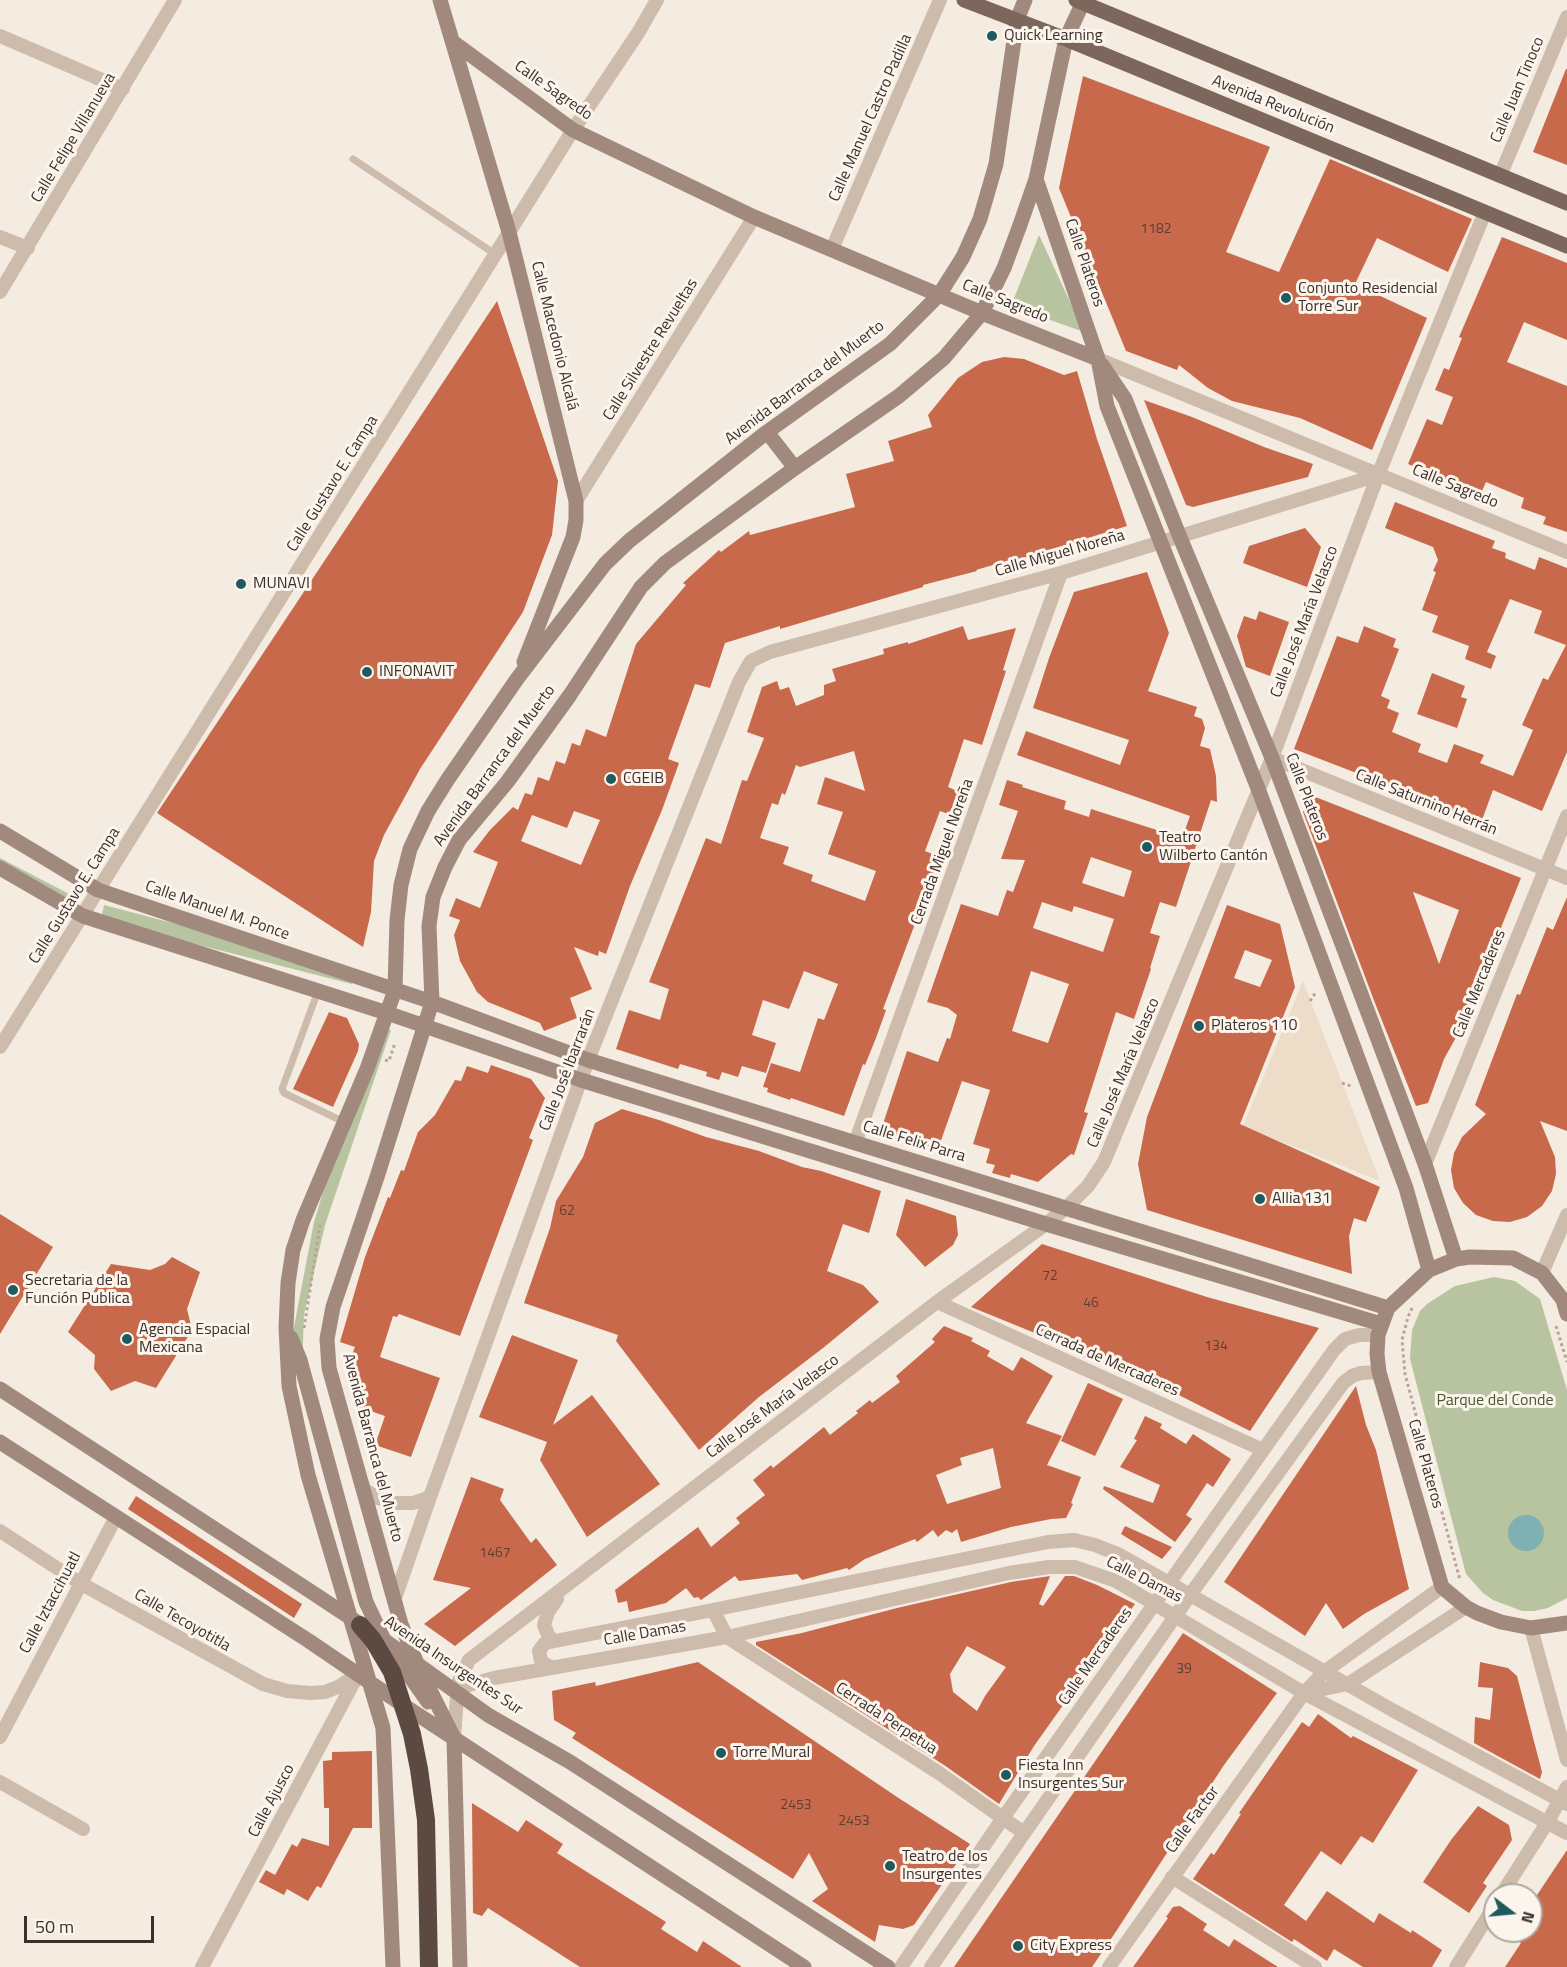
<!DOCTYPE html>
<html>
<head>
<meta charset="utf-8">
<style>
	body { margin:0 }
	#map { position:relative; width:1567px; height:1967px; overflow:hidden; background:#f4ebe1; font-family:"Titillium Web",sans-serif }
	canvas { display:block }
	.north { position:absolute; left:1483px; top:1883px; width:60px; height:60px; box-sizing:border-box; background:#fbf5ee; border:2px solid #aea6a0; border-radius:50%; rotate:106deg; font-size:16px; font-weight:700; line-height:24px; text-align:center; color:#3b302b }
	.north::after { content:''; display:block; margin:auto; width:21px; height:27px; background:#1f5a5e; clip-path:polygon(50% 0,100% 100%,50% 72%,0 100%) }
	.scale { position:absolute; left:24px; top:1916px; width:130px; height:27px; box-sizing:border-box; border:3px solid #3b302b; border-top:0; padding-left:8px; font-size:18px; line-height:21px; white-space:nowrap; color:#3b302b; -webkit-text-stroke:4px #fbf5ee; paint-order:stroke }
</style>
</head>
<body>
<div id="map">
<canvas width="1567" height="1967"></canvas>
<div class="north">N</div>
<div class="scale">50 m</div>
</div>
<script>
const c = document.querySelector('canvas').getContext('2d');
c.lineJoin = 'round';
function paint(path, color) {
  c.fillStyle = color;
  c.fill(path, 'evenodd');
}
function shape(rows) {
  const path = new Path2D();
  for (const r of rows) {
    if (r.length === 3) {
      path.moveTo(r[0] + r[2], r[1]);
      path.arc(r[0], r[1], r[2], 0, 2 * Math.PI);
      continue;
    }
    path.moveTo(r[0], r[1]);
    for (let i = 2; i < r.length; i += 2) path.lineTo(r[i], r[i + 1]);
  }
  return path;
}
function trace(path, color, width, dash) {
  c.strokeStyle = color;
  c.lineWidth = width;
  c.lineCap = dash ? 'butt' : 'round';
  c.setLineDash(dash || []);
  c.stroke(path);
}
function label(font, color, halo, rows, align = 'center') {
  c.font = font + ' "Titillium Web",sans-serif';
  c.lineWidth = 6;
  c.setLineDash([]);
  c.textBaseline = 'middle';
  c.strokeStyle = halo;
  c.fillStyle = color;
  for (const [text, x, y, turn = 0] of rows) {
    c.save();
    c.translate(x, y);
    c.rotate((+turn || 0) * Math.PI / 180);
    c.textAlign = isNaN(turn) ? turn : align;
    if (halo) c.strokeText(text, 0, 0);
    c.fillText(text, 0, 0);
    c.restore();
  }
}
paint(shape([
	[1039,235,1084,332,1011,306],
	[0,858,71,895,63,910,0,876],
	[104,905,356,971,352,984,101,920],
	[376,1025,391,1030,325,1225,304,1314,302,1369,290,1348,314,1222,344,1122],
	[1494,1277,1515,1281,1540,1299,1567,1390,1567,1598,1548,1608,1534,1611,1522,1611,1493,1600,1483,1593,1466,1574,1410,1359,1412,1330,1420,1311,1427,1304,1455,1286]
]), '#b8c4a0');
paint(shape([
	[1303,981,1380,1181,1243,1126]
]), '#ecdcc8');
paint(shape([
	[1526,1533,18]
]), '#7fb0b2');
paint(shape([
	[1566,69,1567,69,1567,165,1533,152],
	[1083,76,1270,147,1226,252,1279,272,1330,159,1472,219,1448,272,1377,238,1355,284,1427,318,1372,450,1300,418,1232,401,1208,388,1179,365,1177,370,1126,351,1059,188],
	[1502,237,1567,263,1567,340,1524,322,1507,362,1567,386,1567,532,1543,524,1546,517,1521,508,1524,498,1486,482,1482,491,1461,482,1459,486,1408,464,1427,419,1442,425,1453,397,1435,390,1444,368,1449,370,1462,338,1459,337],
	[497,301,558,481,552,535,523,612,420,769,384,835,374,861,371,912,363,947,157,813],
	[1004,357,1024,359,1064,375,1077,371,1097,439,1127,526,1013,561,1013,559,976,570,977,571,923,585,923,587,780,629,780,626,725,643,710,688,695,684,668,759,679,763,662,810,630,886,606,954,599,951,598,956,574,947,592,989,570,998,577,1018,544,1031,540,1023,488,1002,477,992,460,961,454,935,460,920,449,916,456,898,480,908,498,862,473,852,490,830,513,807,518,810,525,793,532,795,538,777,549,781,556,761,565,764,572,743,580,746,586,729,606,737,636,644,686,585,683,583,719,550,721,552,749,531,750,535,855,507,846,474,894,461,888,441,932,427,928,415,958,378,982,362],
	[574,811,600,820,581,865,521,841,532,815,567,828],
	[1144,400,1192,417,1264,447,1313,464,1308,477,1193,507,1186,505],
	[1395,502,1495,541,1492,548,1506,553,1505,558,1535,570,1539,557,1567,568,1567,752,1542,811,1493,790,1479,828,1429,809,1432,802,1294,749,1337,636,1358,643,1364,626,1396,639,1393,647,1399,649,1381,696,1390,700,1387,708,1399,713,1392,732,1421,744,1418,752,1447,763,1454,744,1484,755,1480,763,1513,776,1533,730,1522,725,1543,678,1548,680,1566,645,1534,633,1542,611,1510,599,1487,652,1496,656,1491,669,1465,659,1469,646,1432,632,1438,616,1422,610,1436,572,1433,571,1438,560,1433,547,1385,528],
	[1305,528,1321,547,1307,587,1243,563,1249,546],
	[1147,572,1169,633,1148,691,1197,707,1194,716,1202,719,1205,728,1200,746,1210,749,1216,776,1217,802,1211,800,1176,907,1160,902,1150,933,1160,936,1150,968,1151,969,1134,1019,1116,1012,1084,1112,1088,1113,1074,1155,1071,1154,1038,1182,1011,1174,1010,1178,992,1173,995,1165,986,1163,990,1149,973,1144,990,1090,962,1081,938,1149,920,1143,920,1144,910,1141,910,1143,880,1133,907,1051,938,1062,947,1038,950,1039,957,1015,948,1008,927,1002,961,904,998,916,1007,890,1013,892,1025,860,1001,859,1018,811,999,805,1007,780,1023,785,1022,787,1066,801,1064,809,1089,817,1091,809,1182,838,1190,816,1017,755,1026,731,1120,765,1129,740,1033,708,1049,658,1074,592],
	[1091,857,1132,871,1124,897,1082,883],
	[1042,902,1072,912,1074,906,1114,919,1103,952,1033,928],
	[1031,971,1069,984,1048,1043,1012,1031],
	[1259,611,1289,622,1270,676,1246,667,1237,636,1244,616,1256,620],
	[963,626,968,640,1016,628,1003,670,1006,671,982,745,964,739,948,787,962,793,954,816,940,811,925,851,940,857,883,1009,886,1010,876,1038,865,1065,863,1064,844,1116,791,1098,790,1100,767,1092,768,1088,763,1087,771,1063,800,1072,818,1018,824,1020,838,984,804,971,789,1009,763,1000,752,1035,776,1043,766,1073,742,1066,738,1077,722,1072,719,1080,706,1076,707,1072,680,1064,678,1069,616,1049,629,1010,660,1020,669,989,649,982,706,838,721,844,742,780,747,781,764,738,747,732,762,687,777,681,780,690,789,687,796,706,824,695,824,685,836,681,832,669,884,654,883,649,908,642,908,644],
	[854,751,865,791,825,777,817,804,843,812,828,854,876,871,865,901,811,881,813,875,783,864,789,847,760,838,772,803,778,805,782,793,785,795,796,765,800,767],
	[1432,673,1465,686,1461,697,1467,699,1457,728,1417,714],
	[1313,796,1521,878,1459,1032,1444,1059,1428,1103,1416,1106,1375,1003,1303,812],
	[1413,892,1459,910,1439,964],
	[1567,897,1567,1131,1540,1121,1555,1157,1556,1174,1552,1191,1542,1206,1527,1217,1510,1222,1493,1221,1476,1215,1463,1203,1454,1188,1451,1170,1454,1153,1462,1137,1486,1114,1475,1105,1517,994,1520,995,1547,927,1553,930],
	[1227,905,1280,924,1295,987,1240,1124,1380,1187,1366,1222,1354,1218,1349,1236,1352,1274,1147,1210,1138,1164,1147,1117],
	[1245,950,1272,960,1260,987,1234,978],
	[329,1012,347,1018,359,1044,358,1051,333,1107,293,1089],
	[491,1065,531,1079,545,1098,529,1138,533,1140,460,1336,399,1314,397,1317,393,1316,380,1357,440,1378,411,1457,375,1445,385,1416,359,1407,346,1370,355,1347,340,1342,365,1257,388,1197,390,1198,401,1170,404,1171,418,1132,435,1115,455,1080,461,1081,467,1066,488,1073],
	[622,1109,659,1120,706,1137,759,1151,802,1167,821,1171,881,1191,869,1233,843,1224,827,1271,863,1285,879,1302,823,1348,759,1397,699,1450,616,1341,618,1335,524,1303,550,1228,556,1201,583,1157,595,1123],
	[906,1199,956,1216,958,1235,953,1245,925,1267,896,1235],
	[0,1214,53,1247,0,1334],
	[1042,1244,1207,1297,1319,1328,1250,1431,1161,1386,1086,1358,1052,1340,971,1307],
	[172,1257,200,1272,187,1309,192,1330,156,1388,135,1381,111,1391,94,1369,95,1355,68,1332,111,1264,150,1270,165,1264],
	[944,1326,973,1338,971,1341,990,1351,987,1356,1013,1371,1021,1357,1053,1376,1026,1423,1062,1436,1047,1465,1081,1477,1071,1503,1073,1504,1066,1518,1051,1519,1011,1527,961,1542,957,1529,952,1533,946,1530,938,1537,933,1530,917,1542,915,1539,865,1559,849,1570,847,1568,802,1580,797,1574,739,1581,735,1576,701,1600,698,1597,694,1598,686,1588,666,1603,629,1612,627,1601,618,1603,615,1590,698,1527,711,1547,740,1523,736,1518,765,1495,753,1480,771,1465,773,1468,824,1427,830,1435,858,1413,856,1411,870,1400,872,1403,900,1382,896,1376,935,1342,932,1339],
	[993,1448,1001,1488,947,1504,936,1475,962,1465,960,1458],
	[512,1335,578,1360,553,1425,592,1395,660,1484,587,1537,540,1460,547,1442,479,1417],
	[1088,1383,1123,1399,1095,1456,1061,1441],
	[1356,1386,1366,1425,1376,1450,1409,1589,1364,1614,1343,1629,1326,1603,1305,1636,1224,1582],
	[1145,1416,1162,1424,1160,1428,1186,1444,1193,1434,1231,1459,1213,1487,1207,1483,1186,1515,1192,1519,1175,1542,1103,1489,1104,1486,1153,1503,1160,1485,1120,1467,1137,1440,1134,1439],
	[471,1477,504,1489,500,1500,531,1543,536,1538,557,1565,455,1646,424,1624,471,1588,433,1580],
	[136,1496,302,1604,294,1618,128,1509],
	[1125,1526,1172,1547,1162,1559,1121,1534],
	[1050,1576,1039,1604,1043,1606,1065,1576,1074,1576,1097,1585,1135,1604,1034,1746,999,1804,944,1765,756,1645,756,1642,802,1633,897,1608,1011,1582],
	[967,1646,1006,1667,985,1696,977,1711,953,1692,950,1674],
	[1183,1633,1277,1693,1224,1765,1115,1933,1092,1967,954,1967],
	[698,1662,897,1797,970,1844,914,1925,903,1929,879,1925,875,1942,812,1901,828,1889,809,1853,793,1879,572,1738,576,1733,554,1720,552,1691,595,1682,596,1686],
	[1480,1662,1508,1668,1517,1676,1542,1772,1540,1779,1474,1743,1475,1717,1490,1720,1493,1688,1478,1687],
	[1318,1714,1351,1738,1353,1736,1418,1770,1373,1843,1361,1836,1341,1865,1321,1851,1284,1905,1306,1921,1327,1891,1374,1923,1379,1913,1411,1933,1412,1930,1442,1950,1432,1967,1363,1967,1334,1949,1327,1961,1294,1939,1292,1942,1193,1879,1211,1853,1214,1855,1241,1814,1239,1813,1302,1722,1309,1727],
	[372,1751,372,1828,353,1828,321,1888,317,1886,308,1901,287,1889,284,1895,259,1882,266,1870,275,1875,292,1844,297,1847,302,1838,329,1846,329,1808,324,1808,323,1761,332,1760,332,1752],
	[472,1803,518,1832,526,1820,563,1844,557,1853,666,1922,661,1929,697,1952,703,1941,742,1967,580,1967,488,1908,482,1916,473,1913],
	[1478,1806,1509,1825,1512,1840,1483,1883,1487,1886,1469,1913,1423,1882,1451,1840],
	[1567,1850,1567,1967,1505,1967,1521,1943,1504,1931,1531,1931,1531,1904],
	[1180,1906,1207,1924,1203,1930,1229,1947,1234,1939,1278,1967,1133,1967,1168,1918,1166,1917,1173,1907]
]), '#c8694b');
trace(shape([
	[1310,1001,1316,992],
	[385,1060,389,1061,395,1043],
	[1342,1083,1351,1086],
	[1412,1308,1408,1317,1402,1340,1405,1374,1460,1580],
	[1556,1326,1567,1362],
	[304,1328,320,1225]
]), '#b9a596', 3, [3, 3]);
trace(shape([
	[353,159,495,254],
	[318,991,282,1089,284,1093,344,1122]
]), '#cdbbac', 7);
trace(shape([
	[0,36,123,89],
	[1500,176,1567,17],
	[0,237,28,248],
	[832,249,940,0],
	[0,292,175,0],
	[1098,359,1567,552],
	[576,501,754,217],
	[1272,758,1567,878],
	[0,1047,573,130,638,33,657,0],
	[855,1143,1061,573],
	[1425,1164,1567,816],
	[1542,1273,1567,1215],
	[937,1302,1263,1450],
	[363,1489,378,1498,395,1503,413,1503,430,1497],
	[0,1531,80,1583,263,1684,287,1691,310,1693,325,1692,338,1687,358,1674],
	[557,1599,548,1612,544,1625,549,1637,555,1641,678,1617,1048,1542,1074,1540,1095,1545,1120,1555,1394,1711,1567,1804],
	[394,1601,430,1497,588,1060,739,682,751,661,770,652,1061,573,1378,475],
	[713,1610,727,1637,939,1773,1024,1833],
	[1531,1628,1567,1760],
	[553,1667,548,1666,541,1661,539,1651,545,1643,555,1641],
	[457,1692,469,1685,494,1678,727,1637,1009,1573,1049,1567,1075,1567,1116,1581,1304,1693,1567,1833],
	[1304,1693,1348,1684,1466,1607],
	[0,1737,116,1517],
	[454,1738,458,1683,469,1660,937,1302,1046,1224,1066,1208,1088,1186,1104,1162,1272,758,1378,475,1485,212],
	[0,1782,83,1829],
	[1172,1877,1315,1967],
	[1501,1895,1547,1823,1567,1787],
	[202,1967,357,1676],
	[901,1967,1003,1818,1334,1350,1345,1339,1359,1335,1378,1335],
	[931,1967,1190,1595,1343,1383,1352,1376,1361,1373,1379,1372],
	[1109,1967,1304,1693,1324,1672,1442,1587],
	[1456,1967,1495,1905]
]), '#cdbbac', 14);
trace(shape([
	[440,0,509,232,576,501,576,520,573,537,524,662],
	[453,42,573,130,754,217,982,313,1098,359],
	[1036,179,1098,359,1107,406,1259,791,1406,1188,1429,1270],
	[1102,365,1125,399,1179,535,1272,758,1425,1164,1456,1259],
	[767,432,795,468],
	[0,831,98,890,432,1002,588,1060,1388,1308],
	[0,868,83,916,387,1013,581,1080,1046,1224,1381,1324],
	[1567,1314,1563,1300,1542,1273,1513,1258,1470,1257,1456,1259,1429,1270,1388,1308,1378,1335,1377,1354,1379,1372,1442,1587,1466,1607,1477,1613,1501,1622,1531,1628,1567,1623],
	[291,1338,300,1360,366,1602,384,1640,428,1702],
	[0,1389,310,1591,384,1640,488,1715,570,1762,888,1967],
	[0,1442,309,1641,403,1705,804,1967],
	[393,1967,383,1728,308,1475,289,1386,286,1327,288,1283,293,1250,303,1220,367,1069,395,990,397,920,401,885,410,849,428,811,448,779,517,679,605,564,629,541,767,432,890,344,939,295,963,257,980,219,996,164,1017,20,1025,0],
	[460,1967,454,1738,418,1666,401,1624,329,1368,327,1339,333,1307,378,1174,432,1002,429,926,433,897,445,867,459,840,508,781,570,695,641,587,665,563,795,468,899,396,944,358,982,313,1004,268,1020,225,1036,179,1066,39,1084,0]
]), '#a18a7d', 15);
trace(shape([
	[964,0,1066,39,1567,246],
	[1076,0,1567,203]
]), '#7d675c', 15);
trace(shape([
	[360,1625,373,1640,392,1672,412,1734,419,1769,426,1820,429,1967]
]), '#5c4a42', 18);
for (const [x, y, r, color] of [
	[992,36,6,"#1f5a5e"],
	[1286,298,6,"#1f5a5e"],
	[241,584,6,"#1f5a5e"],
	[367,672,6,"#1f5a5e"],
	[611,779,6,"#1f5a5e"],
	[1147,847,6,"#1f5a5e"],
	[1199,1026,6,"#1f5a5e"],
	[1260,1199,6,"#1f5a5e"],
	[13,1290,6,"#1f5a5e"],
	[127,1339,6,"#1f5a5e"],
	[721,1753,6,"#1f5a5e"],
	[1006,1775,6,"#1f5a5e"],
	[890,1866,6,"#1f5a5e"],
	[1018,1946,6,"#1f5a5e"]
]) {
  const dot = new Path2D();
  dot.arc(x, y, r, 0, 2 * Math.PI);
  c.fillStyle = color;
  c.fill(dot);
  trace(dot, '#fbf5ee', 2);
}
label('14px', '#5e3e33', null, [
	["1182",1156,230],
	["62",567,1212],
	["72",1050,1277],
	["46",1091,1304],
	["134",1216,1347],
	["1467",495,1554],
	["39",1184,1670],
	["2453",796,1806],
	["2453",854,1822]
]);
label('16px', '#3b302b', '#fbf5ee', [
	["Quick Learning",1004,36],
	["Conjunto Residencial",1298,289],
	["Torre Sur",1298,307],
	["MUNAVI",253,584],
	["INFONAVIT",379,672],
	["CGEIB",623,779],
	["Teatro",1159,838],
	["Wilberto Cantón",1159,856],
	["Plateros 110",1211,1026],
	["Allia 131",1272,1199],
	["Secretaria de la",25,1281],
	["Función Publica",25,1299],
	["Agencia Espacial",139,1330],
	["Mexicana",139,1348],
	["Torre Mural",733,1753],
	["Fiesta Inn",1018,1766],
	["Insurgentes Sur",1018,1784],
	["Teatro de los",902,1857],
	["Insurgentes",902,1875],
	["City Express",1030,1946]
], 'left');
label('16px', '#3b302b', '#fbf5ee', [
	["Calle Juan Tinoco",1518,90,-67],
	["Calle Sagredo",553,91,35],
	["Avenida Revolución",1273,105,22],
	["Calle Manuel Castro Padilla",871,118,-66],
	["Calle Felipe Villanueva",74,138,-59],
	["Calle Plateros",1084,263,71],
	["Calle Sagredo",1005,302,22],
	["Calle Macedonio Alcalá",554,336,76],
	["Calle Silvestre Revueltas",651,350,-58],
	["Avenida Barranca del Muerto",805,383,-37],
	["Calle Gustavo E. Campa",333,484,-58],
	["Calle Sagredo",1455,487,22],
	["Calle Miguel Noreña",1060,554,-16],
	["Calle José María Velasco",1305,622,-69],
	["Avenida Barranca del Muerto",495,766,-54],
	["Calle Plateros",1306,797,69],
	["Calle Saturnino Herrán",1426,803,22],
	["Cerrada Miguel Noreña",943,852,-70],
	["Calle Gustavo E. Campa",75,896,-58],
	["Calle Manuel M. Ponce",217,911,19],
	["Calle Mercaderes",1480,984,-68],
	["Calle José Ibarrarán",568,1070,-69],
	["Calle José María Velasco",1124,1073,-67],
	["Calle Felix Parra",914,1142,17],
	["Cerrada de Mercaderes",1107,1361,24],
	["Calle José María Velasco",773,1407,-37],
	["Avenida Barranca del Muerto",372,1448,75],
	["Calle Plateros",1425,1464,74],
	["Calle Damas",1144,1580,27],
	["Calle Iztaccihuatl",51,1603,-62],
	["Calle Tecoyotitla",182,1621,30],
	["Calle Damas",645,1634,-10],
	["Calle Mercaderes",1096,1657,-55],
	["Avenida Insurgentes Sur",453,1666,34],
	["Cerrada Perpetua",886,1719,33],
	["Calle Ajusco",272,1801,-62],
	["Calle Factor",1193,1820,-54]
]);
label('16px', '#4a5a2e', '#fbf5ee', [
	["Parque del Conde",1495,1401]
]);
</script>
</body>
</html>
